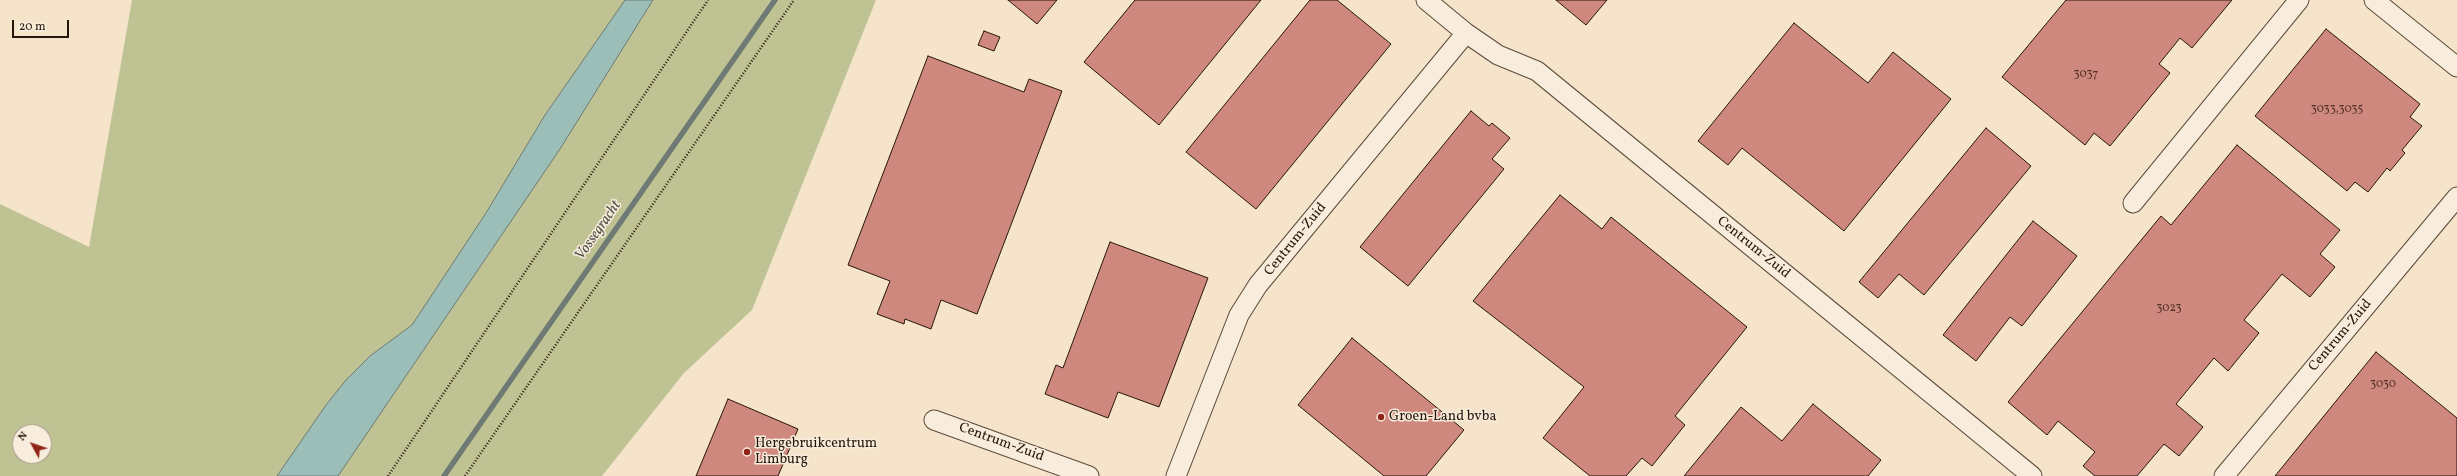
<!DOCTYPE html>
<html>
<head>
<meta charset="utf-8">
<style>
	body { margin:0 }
	#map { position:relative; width:2457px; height:476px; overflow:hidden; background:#f5e4c9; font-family:Vollkorn,serif }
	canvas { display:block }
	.north { position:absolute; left:12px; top:424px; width:40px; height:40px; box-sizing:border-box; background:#f8eddc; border:1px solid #a59789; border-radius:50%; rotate:310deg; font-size:11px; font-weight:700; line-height:16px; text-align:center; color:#28150c }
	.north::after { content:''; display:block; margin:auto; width:14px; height:18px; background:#8f2418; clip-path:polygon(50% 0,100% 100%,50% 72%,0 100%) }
	.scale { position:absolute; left:12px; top:20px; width:57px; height:18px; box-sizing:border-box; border:2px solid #28150c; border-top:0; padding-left:5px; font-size:12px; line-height:14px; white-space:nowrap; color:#28150c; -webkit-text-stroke:3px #f8eddc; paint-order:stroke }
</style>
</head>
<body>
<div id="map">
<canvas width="2457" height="476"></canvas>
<div class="north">N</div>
<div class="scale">20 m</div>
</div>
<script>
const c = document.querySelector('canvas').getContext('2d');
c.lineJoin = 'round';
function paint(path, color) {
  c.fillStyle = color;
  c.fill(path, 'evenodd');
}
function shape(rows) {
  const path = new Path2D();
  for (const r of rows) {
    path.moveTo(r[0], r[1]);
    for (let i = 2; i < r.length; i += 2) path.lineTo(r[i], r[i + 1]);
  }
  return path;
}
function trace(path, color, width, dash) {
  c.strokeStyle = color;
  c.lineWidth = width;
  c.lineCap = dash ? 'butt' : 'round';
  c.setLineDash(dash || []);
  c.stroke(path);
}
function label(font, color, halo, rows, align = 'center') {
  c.font = font + ' Vollkorn,serif';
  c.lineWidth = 3;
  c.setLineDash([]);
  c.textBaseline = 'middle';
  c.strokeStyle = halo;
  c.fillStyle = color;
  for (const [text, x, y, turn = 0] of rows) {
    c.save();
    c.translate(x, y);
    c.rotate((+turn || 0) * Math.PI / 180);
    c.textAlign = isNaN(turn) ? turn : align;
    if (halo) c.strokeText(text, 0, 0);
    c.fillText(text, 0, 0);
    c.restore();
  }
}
paint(shape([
	[132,0,876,0,752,310,684,373,602,476,0,476,0,204,89,247],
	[20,432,44,432,44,456,20,456]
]), '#bfc394');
const water = shape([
	[625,0,653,0,560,149,338,476,277,476,326,405,346,380,370,356,412,325,486,213,545,115,625,0]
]);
paint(water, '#9cbeb8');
trace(water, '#6e7a73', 1);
trace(shape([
	[444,476,775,0]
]), '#6e7a73', 5.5);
const building = shape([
	[1008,0,1057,0,1037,24,1008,0],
	[1135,0,1261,0,1159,125,1084,62,1135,0],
	[1310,0,1337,0,1391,44,1256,209,1186,152,1310,0],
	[1556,0,1607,0,1586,25,1556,0],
	[2066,0,2232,0,2192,48,2180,38,2159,64,2170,73,2110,146,2094,133,2085,145,2002,77,2066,0],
	[1794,23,1868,83,1893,52,1951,99,1844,231,1742,148,1728,165,1698,141,1794,23],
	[2326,29,2420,104,2410,117,2422,126,2402,150,2405,153,2390,171,2387,168,2368,192,2355,182,2347,191,2255,116,2326,29],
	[984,31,1000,37,994,51,978,45,984,31],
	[928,56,1024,92,1029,79,1062,91,977,314,941,300,931,329,905,319,904,324,877,314,890,281,848,265,928,56],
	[1471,111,1489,126,1492,123,1510,138,1492,159,1504,169,1408,286,1360,247,1471,111],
	[1986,128,2031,166,1924,295,1899,274,1878,298,1859,282,1986,128],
	[2237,145,2340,230,2320,254,2335,267,2310,297,2282,274,2244,320,2259,333,2228,371,2214,358,2176,404,2203,427,2179,456,2164,444,2137,476,2095,476,2083,466,2095,452,2058,421,2047,435,2008,402,2161,216,2171,225,2237,145],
	[1560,195,1602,229,1611,217,1747,327,1675,416,1685,425,1652,466,1642,458,1626,476,1590,476,1543,438,1584,387,1473,301,1560,195],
	[2033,221,2077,256,2022,326,2010,317,1976,361,1943,335,2033,221],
	[1110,242,1208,278,1159,407,1118,392,1108,418,1045,394,1056,365,1063,368,1110,242],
	[1352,338,1464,430,1426,476,1384,476,1298,405,1352,338],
	[2376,352,2457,418,2457,476,2275,476,2376,352],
	[728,399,798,429,778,476,696,476,728,399],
	[1813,404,1881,460,1868,476,1684,476,1741,407,1782,441,1813,404]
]);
paint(building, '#ce887e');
trace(building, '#28150c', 1);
const minor = shape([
	[1426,0,1466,33,1498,55,1537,71,2032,476],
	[2374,0,2457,67],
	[2133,203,2299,0],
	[934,420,1089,476],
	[1176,476,1239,315,1258,285,1466,33],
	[2224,476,2457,197]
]);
trace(minor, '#5b493b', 21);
trace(shape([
	[388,476,708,0],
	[465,476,794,0]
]), '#28150c', 2.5, [1, 2]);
trace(minor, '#f8eddc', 19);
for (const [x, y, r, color] of [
	[1381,417,4,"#8f2418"],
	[747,452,4,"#8f2418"]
]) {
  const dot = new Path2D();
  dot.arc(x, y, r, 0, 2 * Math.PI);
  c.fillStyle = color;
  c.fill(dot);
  trace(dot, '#f8eddc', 1.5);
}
label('12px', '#523228', null, [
	["3037",2086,75],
	["3033,3035",2337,110],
	["3023",2169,309],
	["3030",2383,385]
]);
label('14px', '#28150c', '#f8eddc', [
	["Centrum-Zuid",1296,240,-51],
	["Centrum-Zuid",1753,248,39],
	["Centrum-Zuid",2341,336,-50],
	["Centrum-Zuid",1001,443,20]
]);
label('14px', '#28150c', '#f8eddc', [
	["Groen-Land bvba",1389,417],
	["Hergebruikcentrum",755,444],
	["Limburg",755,460]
], 'left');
label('italic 15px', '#515048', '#f8eddc', [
	["Vossegracht",599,231,-55]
]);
</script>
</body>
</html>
